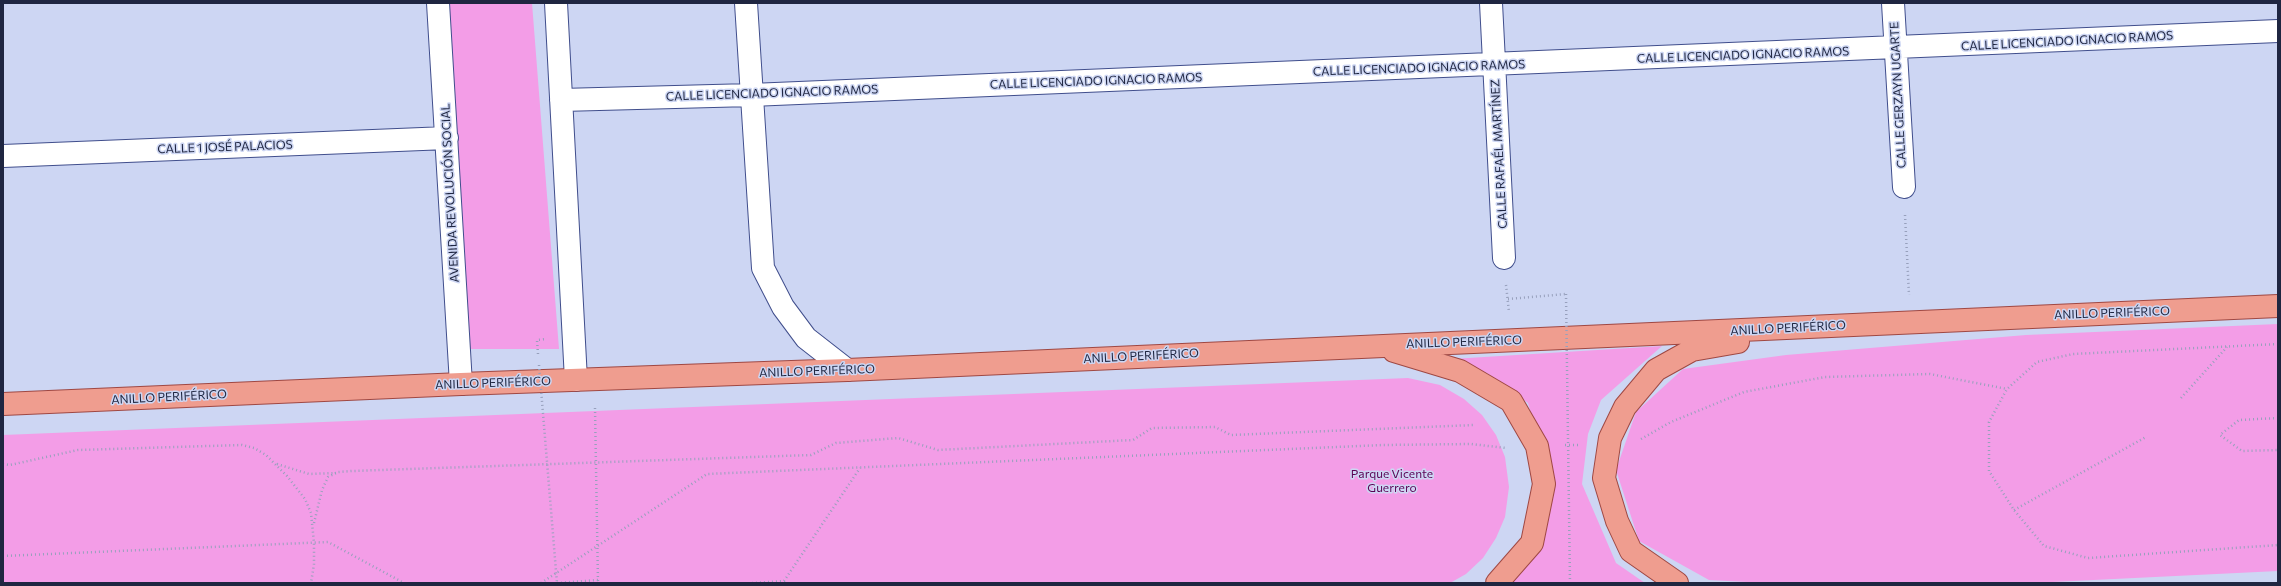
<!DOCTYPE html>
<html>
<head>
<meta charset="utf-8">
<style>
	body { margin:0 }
	#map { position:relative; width:2281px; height:586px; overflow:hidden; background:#cdd6f3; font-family:Commissioner,sans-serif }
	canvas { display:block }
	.frame { position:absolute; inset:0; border:4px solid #1f2641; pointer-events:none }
</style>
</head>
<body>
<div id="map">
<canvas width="2281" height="586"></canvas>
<div class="frame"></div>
</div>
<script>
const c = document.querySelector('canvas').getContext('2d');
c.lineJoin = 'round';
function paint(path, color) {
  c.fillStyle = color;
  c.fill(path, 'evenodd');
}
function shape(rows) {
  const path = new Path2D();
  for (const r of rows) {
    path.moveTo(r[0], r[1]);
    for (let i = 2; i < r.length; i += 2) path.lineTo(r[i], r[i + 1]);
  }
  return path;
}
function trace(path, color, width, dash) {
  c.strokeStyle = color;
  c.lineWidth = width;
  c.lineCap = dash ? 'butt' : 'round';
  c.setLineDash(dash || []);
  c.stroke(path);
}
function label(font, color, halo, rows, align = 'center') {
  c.font = font + ' Commissioner,sans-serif';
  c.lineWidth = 3;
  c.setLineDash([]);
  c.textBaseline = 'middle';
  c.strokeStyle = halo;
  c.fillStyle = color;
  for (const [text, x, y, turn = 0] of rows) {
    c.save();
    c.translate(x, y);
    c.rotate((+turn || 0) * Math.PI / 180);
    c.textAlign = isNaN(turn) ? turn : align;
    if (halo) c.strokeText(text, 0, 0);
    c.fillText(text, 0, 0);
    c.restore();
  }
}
paint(shape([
	[441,3,532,3,559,349,462,349],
	[2278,324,2278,571,2032,583,1766,583,1709,580,1639,541,1616,470,1636,412,1683,369,1786,355,2026,335],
	[1662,346,1601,400,1588,434,1582,484,1616,563,1645,583,1504,583,1549,478,1528,403,1487,373,1452,359],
	[1408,378,1440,385,1464,399,1482,415,1496,435,1505,457,1509,487,1505,517,1496,538,1483,558,1466,574,1450,583,3,583,3,435]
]), '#f39de7');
const minor = shape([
	[438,3,461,384],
	[556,3,576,380],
	[746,3,763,268,783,307,806,338,847,370],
	[1491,3,1504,258],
	[1893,3,1904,187],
	[561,100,751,95,2278,31],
	[3,156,447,138]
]);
const major = shape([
	[1394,351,1460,371,1511,401,1537,446,1544,484,1532,543,1497,583],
	[3,404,461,384,847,370,2278,306],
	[1677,583,1631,551,1617,521,1604,478,1610,438,1625,407,1656,370,1692,350,1738,342]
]);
trace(minor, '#404e8c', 24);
trace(major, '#9f4843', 24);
trace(shape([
	[1905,215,1909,295],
	[1506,285,1509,312],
	[1508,299,1566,294],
	[2278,344,2073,354,2037,362,2007,389,1989,422,1989,471,2014,510,2044,546,2088,558,2278,545],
	[538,354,537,340,546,339],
	[2181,398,2227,347],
	[595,408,598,583],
	[2278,418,2239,420,2220,435,2242,451,2278,450],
	[1641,439,1671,422,1744,392,1825,377,1930,374,2007,389],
	[1565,445,1580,445],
	[3,464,10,465,78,450,242,445,254,448,266,455,287,476,305,499,311,513,314,543,314,564,311,583],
	[277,464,309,474,336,473],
	[2014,510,2146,437],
	[314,523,322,490,328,477,338,472,352,471,811,455,836,443,898,438,938,450,1133,440,1152,428,1215,427,1231,435,1474,425],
	[3,556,328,542,404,583],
	[541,583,707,474,1383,445,1471,444,1506,448],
	[557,583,598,580],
	[752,583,784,581,860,468]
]), '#97a0bc', 2.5, [1, 3]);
trace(minor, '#fff', 22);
trace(major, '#ef9d8f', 22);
trace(shape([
	[1566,294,1570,583],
	[539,365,557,583]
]), '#97a0bc', 2.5, [1, 3]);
label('12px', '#1f2641', '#cdd6f3', [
	["CALLE LICENCIADO IGNACIO RAMOS",2067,41,-3],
	["CALLE LICENCIADO IGNACIO RAMOS",1743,55,-2],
	["CALLE LICENCIADO IGNACIO RAMOS",1419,68,-2],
	["CALLE LICENCIADO IGNACIO RAMOS",1096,81,-2],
	["CALLE LICENCIADO IGNACIO RAMOS",772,93,-2],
	["CALLE GERZAYN UGARTE",1898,95,-93],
	["CALLE 1 JOSÉ PALACIOS",225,147,-2],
	["CALLE RAFAÉL MARTÍNEZ",1499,154,-93],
	["AVENIDA REVOLUCIÓN SOCIAL",450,193,-93],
	["ANILLO PERIFÉRICO",2112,313,-2],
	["ANILLO PERIFÉRICO",1788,328,-3],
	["ANILLO PERIFÉRICO",1464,342,-2],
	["ANILLO PERIFÉRICO",1141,356,-3],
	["ANILLO PERIFÉRICO",817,371,-2],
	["ANILLO PERIFÉRICO",493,383,-2],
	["ANILLO PERIFÉRICO",169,397,-3]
]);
label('12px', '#5b0054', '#cdd6f3', [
	["Parque Vicente",1392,474],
	["Guerrero",1392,488]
]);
</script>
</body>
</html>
